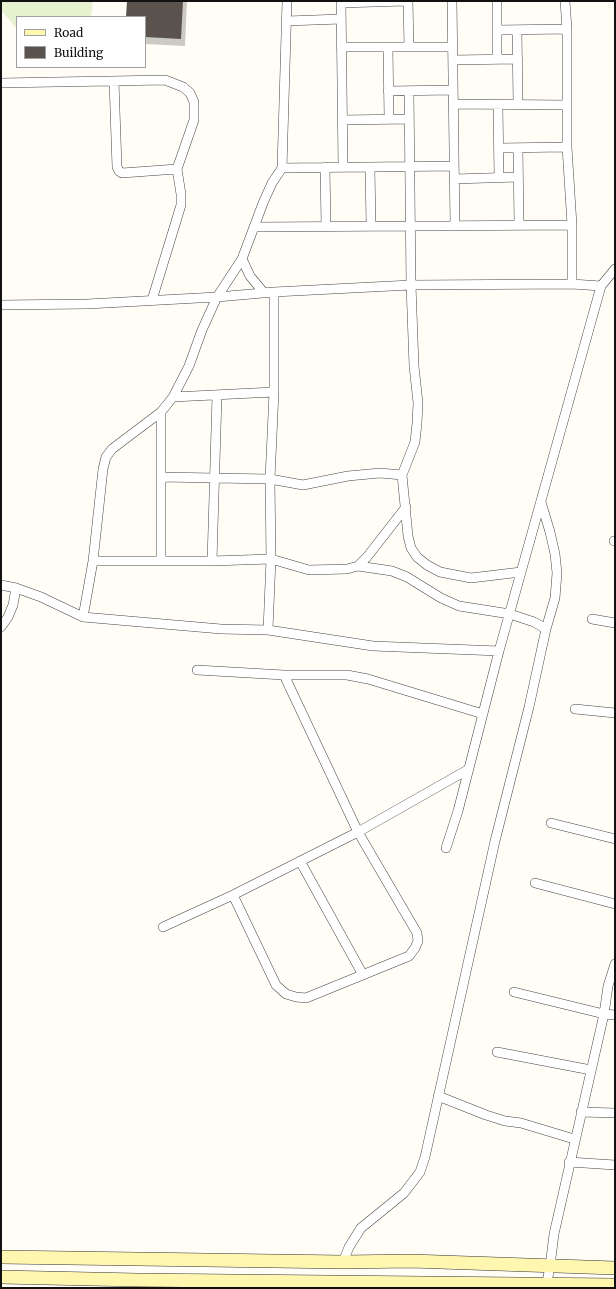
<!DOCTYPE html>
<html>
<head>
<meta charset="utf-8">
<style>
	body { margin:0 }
	#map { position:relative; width:616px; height:1289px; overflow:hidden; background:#fffdf5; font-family:Merriweather,serif }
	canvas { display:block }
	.frame { position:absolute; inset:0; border:2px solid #111; pointer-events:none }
	.legend { position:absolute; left:16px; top:16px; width:130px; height:52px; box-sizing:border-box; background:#fff; border:1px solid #a0a0a0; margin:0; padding:5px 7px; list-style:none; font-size:12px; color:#111 }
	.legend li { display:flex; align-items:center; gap:8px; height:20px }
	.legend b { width:20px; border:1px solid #a0a0a0 }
</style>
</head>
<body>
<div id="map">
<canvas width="616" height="1289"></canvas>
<div class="frame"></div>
<ul class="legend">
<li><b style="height:5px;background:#fff6b0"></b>Road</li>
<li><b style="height:11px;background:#5a524d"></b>Building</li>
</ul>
</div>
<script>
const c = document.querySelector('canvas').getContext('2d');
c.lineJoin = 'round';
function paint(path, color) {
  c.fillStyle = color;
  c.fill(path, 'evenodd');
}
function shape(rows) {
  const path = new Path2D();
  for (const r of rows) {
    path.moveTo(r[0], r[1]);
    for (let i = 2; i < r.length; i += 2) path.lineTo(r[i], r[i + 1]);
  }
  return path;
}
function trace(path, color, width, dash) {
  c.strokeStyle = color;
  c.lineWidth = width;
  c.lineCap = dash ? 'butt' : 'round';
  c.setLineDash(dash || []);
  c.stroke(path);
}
paint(shape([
	[1,1,93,1,91,17,17,17,17,29,1,10]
]), '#e6f2cf');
paint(shape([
	[128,1,187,1,185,46,145,44,145,17,127,17]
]), '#0003');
paint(shape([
	[127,1,183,1,181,39,145,37,145,17,126,17]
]), '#5a524d');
const street = shape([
	[341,1,343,167],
	[408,1,409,47],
	[452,1,455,226],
	[497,1,497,59],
	[341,3,405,1],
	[287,21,341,19],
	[497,30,567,29],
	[517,30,518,105],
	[341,47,452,47],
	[388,47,389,119],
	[453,60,518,59],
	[114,81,117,167,119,171,122,173,177,169],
	[1,83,165,80,183,87,190,93,194,102,194,120,177,169,181,194,181,205,152,300],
	[388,91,453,90],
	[409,91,411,285,414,366,418,403,417,423,415,442,402,475,408,536,411,548,417,557,427,565,440,572,471,578,521,572],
	[453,104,567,105],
	[498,105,499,178],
	[342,120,409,119],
	[499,148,567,147],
	[518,148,519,226],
	[325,167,326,226],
	[370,167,371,226],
	[282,168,454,166],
	[454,179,518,177],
	[255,227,572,225],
	[242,259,250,276,264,293],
	[572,284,601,286],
	[1,305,87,304,217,297,274,292,411,285,572,284,572,225,567,147,567,29,565,1],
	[173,397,274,392],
	[161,412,161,561],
	[161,477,270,479,303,485,348,476,380,473,402,475],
	[614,541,615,541],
	[93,561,212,561,271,559,309,570,347,569,358,566,367,557,406,507],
	[212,561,217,396],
	[358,566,392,571,407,577,441,598,459,606,510,614,534,622,546,629],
	[1,585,16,588,41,597,83,617,221,629,268,630,373,646,499,651,601,286,615,269],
	[83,617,93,561,103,469,106,457,112,449,161,412,173,397,189,366,202,330,217,297,242,259,263,203,272,183,282,168,287,1],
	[592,619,615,623],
	[1,627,8,617,13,605,16,588],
	[268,630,271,559,270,479,274,392,274,292],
	[197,670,284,675,347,675,368,679,483,714],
	[575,709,615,713],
	[551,823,615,839],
	[446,848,458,811,499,651],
	[300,861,363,975],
	[535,883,615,904],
	[233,895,276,985,286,994,296,997,306,998,409,956,415,948,418,941,417,933,358,832,284,675],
	[163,927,233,895,358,832,469,769],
	[514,992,604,1014,615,1015],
	[497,1052,591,1070],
	[438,1096,486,1115,505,1121,521,1123,574,1139],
	[581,1112,615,1113],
	[569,1162,615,1165],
	[343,1262,349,1247,361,1228,404,1193,420,1172,425,1157,495,841,529,707,546,629,555,598,557,573,555,554,550,532,541,502],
	[546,1288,550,1266,554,1234,604,1014,608,986,615,964]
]);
const secondary = shape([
	[1,1257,343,1262,411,1261,615,1268],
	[1,1277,137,1280,615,1285]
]);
trace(street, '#444', 10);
trace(secondary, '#333', 14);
trace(street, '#fff', 9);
trace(secondary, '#fff6b0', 13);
</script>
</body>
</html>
